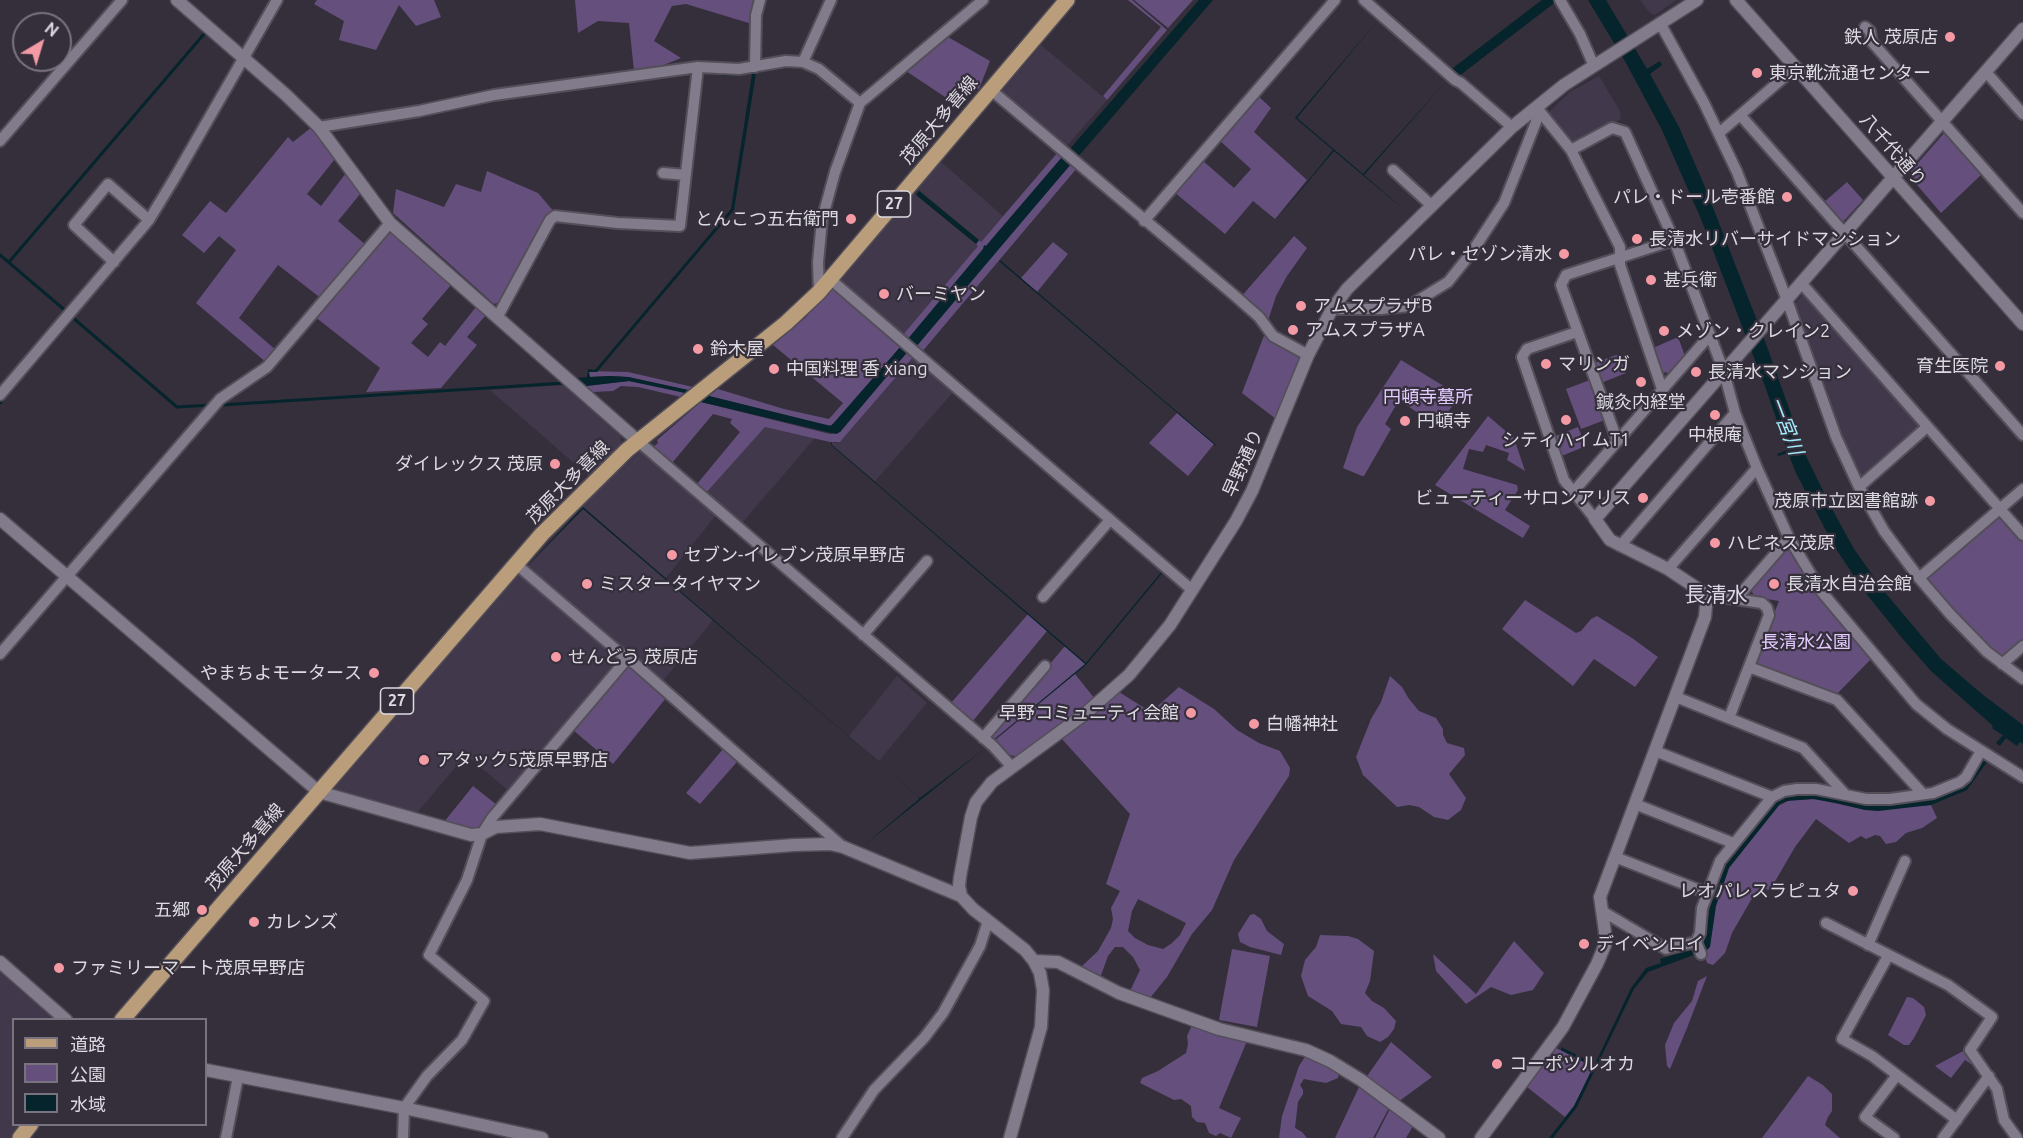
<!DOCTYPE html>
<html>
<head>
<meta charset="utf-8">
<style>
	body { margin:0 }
	#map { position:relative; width:2023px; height:1138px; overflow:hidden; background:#352f3c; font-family:Ubuntu,"Noto Sans JP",sans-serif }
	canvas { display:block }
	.legend { position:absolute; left:12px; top:1018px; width:195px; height:108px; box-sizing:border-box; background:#352f3c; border:2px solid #78737e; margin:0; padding:8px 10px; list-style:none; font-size:18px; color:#dddae2 }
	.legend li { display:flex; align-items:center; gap:12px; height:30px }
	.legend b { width:30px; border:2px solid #78737e }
	.north { position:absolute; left:12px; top:12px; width:60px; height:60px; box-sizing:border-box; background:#352f3c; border:2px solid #78737e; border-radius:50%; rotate:38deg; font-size:16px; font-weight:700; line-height:24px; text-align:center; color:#dddae2 }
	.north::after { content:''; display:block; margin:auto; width:21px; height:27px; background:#f49aa5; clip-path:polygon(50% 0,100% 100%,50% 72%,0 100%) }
</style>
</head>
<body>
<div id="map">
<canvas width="2023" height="1138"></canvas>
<ul class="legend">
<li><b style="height:8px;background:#ba9e7b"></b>道路</li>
<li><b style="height:16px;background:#654f7d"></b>公園</li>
<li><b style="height:16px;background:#05242c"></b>水域</li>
</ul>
<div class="north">N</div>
</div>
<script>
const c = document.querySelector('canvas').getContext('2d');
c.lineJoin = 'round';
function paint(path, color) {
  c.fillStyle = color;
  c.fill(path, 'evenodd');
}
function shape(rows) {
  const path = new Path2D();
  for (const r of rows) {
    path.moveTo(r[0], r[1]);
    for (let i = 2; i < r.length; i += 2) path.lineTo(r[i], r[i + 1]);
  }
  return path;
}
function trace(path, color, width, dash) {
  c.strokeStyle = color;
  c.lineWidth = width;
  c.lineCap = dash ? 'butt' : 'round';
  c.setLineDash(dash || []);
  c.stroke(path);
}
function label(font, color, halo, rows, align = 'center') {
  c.font = font + ' Ubuntu,"Noto Sans JP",sans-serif';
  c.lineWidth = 4.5;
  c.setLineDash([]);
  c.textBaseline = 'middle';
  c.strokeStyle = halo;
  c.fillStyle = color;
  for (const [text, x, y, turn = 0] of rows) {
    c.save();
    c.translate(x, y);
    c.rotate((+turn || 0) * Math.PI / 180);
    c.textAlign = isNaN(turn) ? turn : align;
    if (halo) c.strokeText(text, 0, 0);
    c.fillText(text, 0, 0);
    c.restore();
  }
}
paint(shape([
	[1640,0,1676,0,1655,15,1650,13],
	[1041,45,1107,100,1065,148,1000,93],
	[1599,76,1620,111,1621,119,1578,143,1560,133,1546,115,1570,92],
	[941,162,1003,216,981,242,918,189],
	[914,193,984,250,908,340,839,282],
	[1804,293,1918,423,1917,430,1864,477,1858,475,1839,437,1793,306],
	[915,355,955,390,875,481,832,445,831,442,836,443,843,439],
	[564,385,620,434,622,447,590,477,490,390],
	[765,427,815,438,742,523,706,493],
	[640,451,716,515,666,578,582,506],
	[583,509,713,620,662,682,528,566],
	[519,574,614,655,617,664,509,791,466,755,416,814,333,790],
	[897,676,927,703,879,761,849,736],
	[0,970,59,1019,14,1020,14,1124,22,1125,11,1138,0,1138]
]), '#41384b');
paint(shape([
	[317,0,434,0,441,17,416,26,399,5,376,50,339,40,344,21,314,4],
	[575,0,759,0,752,24,686,4,672,6,654,41,681,58,659,67,634,71,629,23,598,21,578,33],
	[1128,0,1132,0,1167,30,1107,100,1103,96,1161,27],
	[1134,0,1193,0,1168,28],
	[948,37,990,61,979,89,961,88,954,103,906,71],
	[1257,95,1271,108,1254,132,1307,180,1275,219,1253,201,1225,234,1174,192,1202,160,1234,188,1251,169,1219,140],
	[312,127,335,159,307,194,321,206,346,173,361,193,338,221,367,246,322,299,278,265,239,318,277,351,267,363,196,303,236,250,219,236,204,253,182,235,210,201,226,213,288,137,293,142],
	[1945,132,1982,174,1941,213,1912,179,1911,171],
	[1058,152,1063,156,985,247,984,246,984,248,907,340,902,336,978,246,976,244,979,240,981,242],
	[1072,163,1077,168,921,353,915,348,992,255],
	[487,171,538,193,555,213,503,301,494,304,393,213,396,189,444,207,456,184,481,192],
	[1847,182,1863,200,1841,224,1823,203],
	[390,232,451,285,422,319,428,324,411,343,428,357,440,342,445,346,476,307,486,315,467,337,477,345,441,388,366,392,380,368,314,316,383,235],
	[1294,236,1307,248,1287,276,1276,296,1267,324,1240,298],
	[1053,242,1068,254,1037,292,1021,278],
	[833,288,902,345,834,424,828,426,709,396,718,389,784,409,829,419,843,403,773,345,805,318],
	[1265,333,1303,355,1276,419,1242,393],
	[1678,337,1685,356,1671,373,1660,372,1653,348],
	[909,350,915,355,840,442,830,442,765,427,706,493,697,484,740,432,730,423,732,419,713,414,672,463,653,447,658,443,657,440,701,402,830,434,840,432],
	[1619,354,1626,373,1601,383,1594,363],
	[1401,360,1460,396,1437,426,1399,400,1385,424,1391,429,1364,476,1362,476,1343,468,1357,427],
	[589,371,628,372,693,387,688,390,628,377,610,376,589,377],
	[1590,380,1605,420,1581,429,1566,389],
	[629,381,677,390,685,393,681,397,638,387,621,386,613,391,593,392,586,386],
	[1177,413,1214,444,1188,476,1149,443],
	[1488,416,1514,438,1525,471,1507,460,1509,453,1486,445,1483,452,1469,449,1463,469,1517,485,1518,490,1505,510,1530,526,1523,538,1435,485],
	[1578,427,1586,446,1559,457,1553,437],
	[1994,518,2004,518,2023,540,2023,642,2007,656,1997,657,1927,584,1927,575],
	[1784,550,1794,552,1825,601,1871,659,1836,695,1760,667,1756,659,1779,601,1754,597,1751,588],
	[1525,600,1576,633,1581,631,1591,619,1597,616,1632,638,1658,657,1635,687,1594,659,1573,686,1502,629],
	[1028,614,1047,631,972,722,951,703],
	[1065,646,1086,664,993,740,989,736],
	[627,666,633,666,666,698,613,764,573,730],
	[1075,674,1095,699,1017,757,1007,754,994,741],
	[1390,676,1402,687,1409,699,1419,711,1436,718,1443,729,1443,735,1447,743,1464,748,1465,755,1449,774,1466,798,1461,810,1448,820,1434,817,1419,807,1409,805,1397,807,1363,775,1356,757,1371,719,1381,702],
	[1179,687,1214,709,1237,730,1259,743,1280,751,1290,768,1289,776,1234,860,1212,910,1192,934,1167,977,1150,998,1130,991,1140,970,1133,957,1123,947,1115,947,1108,956,1100,978,1081,967,1098,951,1111,928,1113,919,1111,908,1120,891,1106,884,1130,814,1061,738,1119,692,1151,712],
	[1138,899,1186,923,1180,935,1172,943,1163,949,1148,945,1135,938,1128,931,1132,911],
	[723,749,736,760,736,763,700,804,686,793],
	[473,786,497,805,479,828,473,830,444,822],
	[1815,799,1866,810,1931,805,1937,818,1922,828,1906,833,1896,842,1886,844,1880,836,1875,835,1866,839,1861,836,1849,843,1816,819,1795,847,1770,890,1765,889,1755,893,1732,933,1725,953,1713,965,1707,963,1703,951,1715,907,1729,867,1778,806,1790,800],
	[1254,914,1261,919,1267,931,1284,944,1281,955,1250,947,1240,942,1238,934,1250,915],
	[1320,935,1348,936,1358,939,1374,951,1370,981,1365,993,1372,1001,1384,1008,1396,1021,1394,1029,1388,1037,1380,1042,1367,1036,1361,1027,1341,1024,1332,1011,1308,996,1301,976,1305,960,1316,947],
	[1514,941,1544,973,1533,990,1511,995,1491,987,1466,1004,1436,971,1433,954,1476,994],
	[1232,949,1270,956,1257,1027,1219,1020],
	[1707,976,1687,1028,1670,1069,1667,1066,1665,1045,1674,1023,1692,1001,1698,981],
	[1907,997,1913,998,1924,1007,1926,1015,1914,1038,1909,1045,1904,1045,1888,1035],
	[1192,1025,1247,1041,1219,1108,1241,1118,1231,1138,1220,1133,1216,1136,1209,1133,1205,1123,1197,1122,1192,1117,1191,1106,1181,1099,1174,1100,1140,1083,1142,1078,1158,1071,1186,1053,1188,1044,1187,1036],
	[1391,1042,1432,1077,1398,1102,1365,1079],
	[1556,1048,1594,1067,1574,1106,1565,1117,1527,1087],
	[1967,1049,1978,1064,1974,1066,1965,1060,1951,1078,1935,1066],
	[1306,1055,1339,1072,1338,1078,1326,1083,1304,1079,1300,1085,1303,1090,1303,1094,1298,1102,1295,1128,1302,1132,1307,1138,1279,1138,1282,1116,1299,1066],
	[1808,1076,1823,1085,1832,1094,1832,1111,1828,1117,1825,1125,1840,1138,1762,1138],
	[1359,1087,1389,1108,1373,1138,1335,1138],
	[1390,1109,1413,1126,1406,1138,1375,1138]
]), '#654f7d');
paint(shape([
	[1199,0,1213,0,1077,158,1068,151],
	[1588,0,1606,0,1647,69,1660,61,1662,65,1650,74,1679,127,1705,187,1765,341,1806,456,1832,509,1854,549,1883,590,1941,659,1982,694,2023,725,2023,744,2020,742,2017,746,2006,738,2000,746,1996,743,2003,735,1993,729,1992,725,1931,671,1902,638,1864,591,1834,546,1796,473,1788,453,1778,456,1777,454,1787,450,1766,389,1701,219,1662,130,1626,63],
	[1379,19,1297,118,1363,174,1448,79,1364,175,1408,213,1334,151,1280,215,1333,150,1295,118],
	[790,66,799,66,810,71,793,67,756,73,734,210,597,372,589,372,590,377,610,376,628,377,688,390,685,393,629,381,586,386,577,378,587,377,588,369,595,370,731,209,752,74,725,76,704,72,691,178,702,71,725,75],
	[1063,156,1071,164,915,348,907,340,983,249,984,245,986,246],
	[919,191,979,240,976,244,916,195],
	[1000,260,1216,445,1216,446,999,261],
	[902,345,909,350,840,432,836,434,701,402,709,396,831,426],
	[831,441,832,445,1086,663,1163,570,1164,571,1086,665,995,739,1085,664,831,445],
	[583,507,920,798,984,749,862,847,919,799,918,796,583,509,528,565],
	[1984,759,1987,762,1967,790,1931,805,1878,811,1865,810,1837,803,1813,799,1787,801,1780,804,1729,868,1716,906,1710,947,1707,950,1648,972,1634,989,1577,1107,1553,1138,1549,1138,1574,1106,1593,1067,1561,1050,1561,1047,1595,1064,1631,988,1646,968,1661,963,1660,959,1703,946,1710,907,1725,865,1778,799,1803,794,1845,799,1865,805,1929,800,1963,787]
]), '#05242c');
trace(shape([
	[0,255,67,312],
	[9,262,204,34],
	[72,317,177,407,211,405],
	[0,403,73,318],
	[221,405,565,383]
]), '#05242c', 3);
trace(shape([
	[1456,72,1550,0]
]), '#05242c', 10);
const minor = shape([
	[1364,0,1455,80,1461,83,1512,127],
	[1560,0,1580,34,1594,66],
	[1660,23,1704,103,1737,172,1787,300,1836,437,1859,487,1884,531,1919,578,1950,614,1987,652,2023,679],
	[1865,27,1870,31,1872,42,2023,213],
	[803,62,831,0],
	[755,67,756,15,760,0],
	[1986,72,2023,114],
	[991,90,1234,295,1259,317,1273,336,1308,355],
	[1537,108,1571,150,1620,247,1620,265,1662,389],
	[1741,116,2023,435],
	[319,127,419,111,494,95,698,67,739,69,786,61,803,62,819,69,860,103],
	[1719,133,1796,67],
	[0,141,122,0],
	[1571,150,1612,128,1625,132,1674,240,1724,372,1735,413,1757,468,1789,538,1821,591,1916,704,1947,729,2023,777],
	[1393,170,1431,205],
	[663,173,686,175],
	[1144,221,1335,0],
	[114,262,74,225,108,184,149,220],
	[830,279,1191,589],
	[1802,284,2023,535],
	[819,292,818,262,822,220,835,172,860,103,983,0],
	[1332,309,1381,309,1409,306,1448,282,1472,252,1504,203,1536,122,1537,108],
	[498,316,550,220,555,216,618,223,680,226,698,67],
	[1577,332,1527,349,1522,357,1564,480,1595,519],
	[0,395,149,220,174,179,277,0],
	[1617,440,1561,285,1566,275,1674,240],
	[638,441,993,746,1011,766],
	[1859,487,1927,427],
	[1574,491,1710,335],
	[1620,546,1735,413],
	[516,564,627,659,635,664,843,847],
	[1668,569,1757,468],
	[1919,578,2023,489],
	[1707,595,1762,603,1767,608,1769,615,1729,718],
	[1043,597,1110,520],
	[1736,599,1789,538],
	[863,635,927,561],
	[0,654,220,399,267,367,390,223],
	[2002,664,2023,646],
	[1749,667,1837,700,1923,794],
	[1676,697,1803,748,1845,794],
	[983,738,1045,666],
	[1655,751,1772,797],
	[1635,804,1733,843],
	[1615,857,1707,893],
	[1602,911,1666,949,1696,942],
	[1826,923,1948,985,1992,1017,1970,1050,1997,1089,2004,1120,2017,1138],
	[1696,942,1700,933,1702,908,1720,861,1772,797,1784,791,1797,789,1816,789,1866,799,1890,799,1933,793,1960,782,1966,777,1981,751],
	[1696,942,1701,954],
	[1868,945,1905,861],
	[1888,956,1842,1039,1872,1056,1957,1120],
	[226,1138,238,1077],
	[403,1138,404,1108,427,1076,462,1040,484,1001,429,955,467,880,482,834,492,818,627,659],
	[842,1138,874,1090,924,1038,943,1013,980,946,988,921],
	[1894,1138,1865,1117,1897,1075],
	[1943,1138,1989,1076]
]);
const tertiary = shape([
	[177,0,286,95,319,127,390,223,638,441],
	[1736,0,2023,324],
	[0,519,319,792,471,835,482,834,496,827,540,824,690,853,794,845,830,844,843,847,961,896,973,909,1025,950,1034,961,1040,973,1043,990,1041,1027,1010,1138],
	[961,896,959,886,960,877,971,817,976,802,992,782,1086,713,1129,675,1170,625,1236,521,1252,491,1308,355,1332,309,1347,289,1512,127,1564,85,1697,0],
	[1034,961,1058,962,1119,993,1219,1029,1306,1050,1330,1061,1361,1080,1439,1138],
	[0,962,66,1020],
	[206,1070,404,1108,542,1138],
	[1481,1138,1563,1027,1597,964,1605,945,1605,932,1600,897,1705,617,1707,595,1668,569,1610,540,1595,519,2023,29]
]);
const primary = shape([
	[122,1020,542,534,627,450,786,323,819,292,1067,0],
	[20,1138,31,1124]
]);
trace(minor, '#534e58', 14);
trace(tertiary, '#534e58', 15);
trace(primary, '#534e58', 18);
trace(minor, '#827b8b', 10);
trace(tertiary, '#827b8b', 12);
trace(primary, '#ba9e7b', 15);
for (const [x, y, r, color] of [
	[1950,37,6,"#f49aa5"],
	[1757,73,6,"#f49aa5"],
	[1787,197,6,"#f49aa5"],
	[851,219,6,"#f49aa5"],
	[1637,239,6,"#f49aa5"],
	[1564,254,6,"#f49aa5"],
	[1651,280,6,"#f49aa5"],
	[884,294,6,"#f49aa5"],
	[1301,306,6,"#f49aa5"],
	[1293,330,6,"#f49aa5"],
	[1664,331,6,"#f49aa5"],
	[698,349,6,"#f49aa5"],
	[1546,364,6,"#f49aa5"],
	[2000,366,6,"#f49aa5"],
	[774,369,6,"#f49aa5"],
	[1696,372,6,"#f49aa5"],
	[1641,382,6,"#f49aa5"],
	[1715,415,6,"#f49aa5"],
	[1566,420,6,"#f49aa5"],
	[1405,421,6,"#f49aa5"],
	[555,464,6,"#f49aa5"],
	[1643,498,6,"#f49aa5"],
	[1930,501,6,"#f49aa5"],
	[1715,543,6,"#f49aa5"],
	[672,555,6,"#f49aa5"],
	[587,584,6,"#f49aa5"],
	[1774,584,6,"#f49aa5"],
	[556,657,6,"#f49aa5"],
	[374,673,6,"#f49aa5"],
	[1191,713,6,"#f49aa5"],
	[1254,724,6,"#f49aa5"],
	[424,760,6,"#f49aa5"],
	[1853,891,6,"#f49aa5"],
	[202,910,6,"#f49aa5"],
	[254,922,6,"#f49aa5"],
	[1584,944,6,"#f49aa5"],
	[59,968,6,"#f49aa5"],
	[1497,1064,6,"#f49aa5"]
]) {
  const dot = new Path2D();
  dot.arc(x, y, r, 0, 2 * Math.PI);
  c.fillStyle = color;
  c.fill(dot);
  trace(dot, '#352f3c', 2);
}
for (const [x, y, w] of [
	[894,204,33],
	[397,701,33]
]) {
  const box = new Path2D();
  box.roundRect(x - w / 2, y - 13, w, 26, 4.5);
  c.fillStyle = '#352f3c';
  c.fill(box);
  trace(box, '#dddae2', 1.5);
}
label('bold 16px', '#dddae2', null, [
	["27",894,204],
	["27",397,701]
]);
label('18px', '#dddae2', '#352f3c', [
	["鉄人 茂原店",1938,37,"right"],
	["東京靴流通センター",1769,73],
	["パレ・ドール壱番館",1775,197,"right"],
	["とんこつ五右衛門",839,219,"right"],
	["長清水リバーサイドマンション",1649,239],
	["パレ・セゾン清水",1552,254,"right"],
	["甚兵衛",1663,280],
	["バーミヤン",896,294],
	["アムスプラザB",1313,306],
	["アムスプラザA",1305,330],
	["メゾン・クレイン2",1676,331],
	["鈴木屋",710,349],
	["マリンガ",1558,364],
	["育生医院",1988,366,"right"],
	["中国料理 香 xiang",786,369],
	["長清水マンション",1708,372],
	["鍼灸内経堂",1641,402,"center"],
	["円頓寺",1417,421],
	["中根庵",1715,435,"center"],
	["シティハイムT1",1566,440,"center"],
	["ダイレックス 茂原",543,464,"right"],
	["ビューティーサロンアリス",1631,498,"right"],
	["茂原市立図書館跡",1918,501,"right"],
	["ハピネス茂原",1727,543],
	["セブン-イレブン茂原早野店",684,555],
	["ミスタータイヤマン",599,584],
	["長清水自治会館",1786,584],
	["せんどう 茂原店",568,657],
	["やまちよモータース",362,673,"right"],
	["早野コミュニティ会館",1179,713,"right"],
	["白幡神社",1266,724],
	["アタック5茂原早野店",436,760],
	["レオパレスラピュタ",1841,891,"right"],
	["五郷",190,910,"right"],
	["カレンズ",266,922],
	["デイベンロイ",1596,944],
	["ファミリーマート茂原早野店",71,968],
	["コーポツルオカ",1509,1064]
], 'left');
label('18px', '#dddae2', '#352f3c', [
	["茂原大多喜線",939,120,-50],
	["八千代通り",1893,150,49],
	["早野通り",1243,463,-66],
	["茂原大多喜線",568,482,-45],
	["茂原大多喜線",245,847,-49]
]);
label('18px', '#e3caff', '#352f3c', [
	["円頓寺墓所",1428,397],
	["長清水公園",1806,642]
]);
label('italic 20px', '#a1e9fc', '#352f3c', [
	["一宮川",1786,426,69]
]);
label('21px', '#ded6e7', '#352f3c', [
	["長清水",1716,595]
]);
</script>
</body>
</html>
